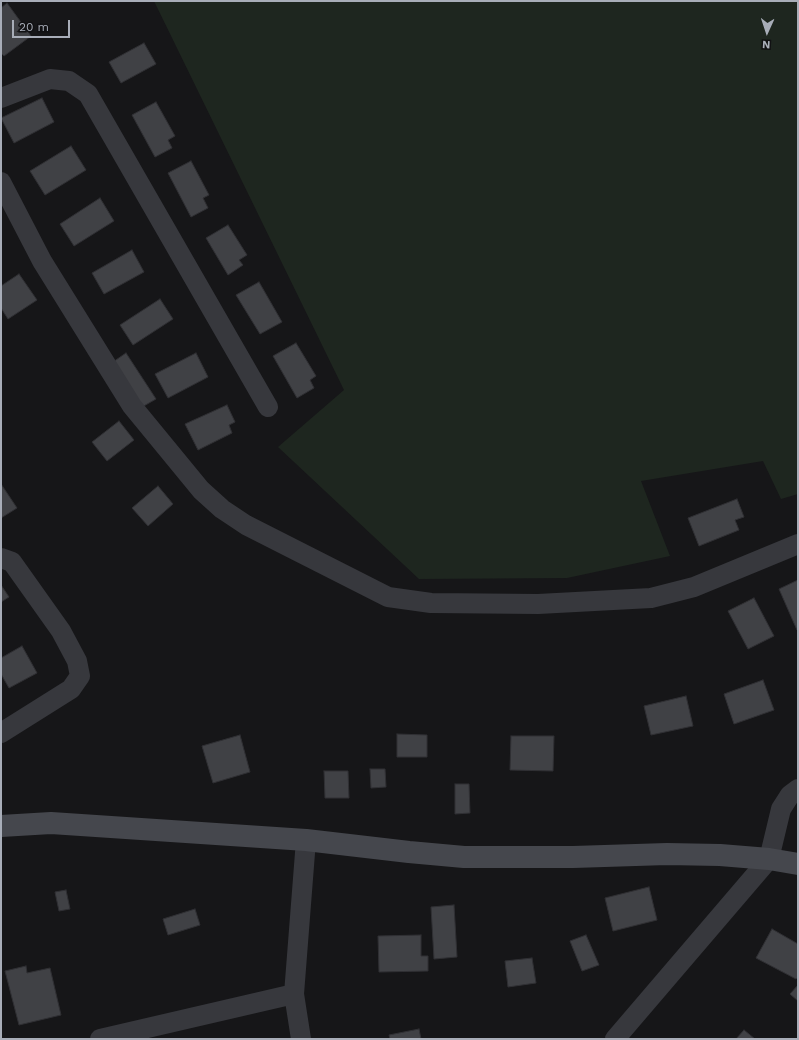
<!DOCTYPE html>
<html>
<head>
<meta charset="utf-8">
<style>
	body { margin:0 }
	#map { position:relative; width:799px; height:1040px; overflow:hidden; background:#161618; font-family:"Work Sans",sans-serif }
	canvas { display:block }
	.frame { position:absolute; inset:0; border:2px solid #a8adb8; pointer-events:none }
	.north { position:absolute; left:747px; top:12px; width:40px; height:40px; -webkit-text-stroke:3px #111113; paint-order:stroke; rotate:183deg; font-size:11px; font-weight:700; line-height:16px; text-align:center; color:#a8adb8 }
	.north::after { content:''; display:block; margin:auto; width:14px; height:18px; background:#a8adb8; clip-path:polygon(50% 0,100% 100%,50% 72%,0 100%) }
	.scale { position:absolute; left:12px; top:20px; width:58px; height:18px; box-sizing:border-box; border:2px solid #a8adb8; border-top:0; padding-left:5px; font-size:12px; line-height:14px; white-space:nowrap; color:#a8adb8; -webkit-text-stroke:3px #111113; paint-order:stroke }
</style>
</head>
<body>
<div id="map">
<canvas width="799" height="1040"></canvas>
<div class="frame"></div>
<div class="north">N</div>
<div class="scale">20 m</div>
</div>
<script>
const c = document.querySelector('canvas').getContext('2d');
c.lineJoin = 'round';
function paint(path, color) {
  c.fillStyle = color;
  c.fill(path, 'evenodd');
}
function shape(rows) {
  const path = new Path2D();
  for (const r of rows) {
    path.moveTo(r[0], r[1]);
    for (let i = 2; i < r.length; i += 2) path.lineTo(r[i], r[i + 1]);
  }
  return path;
}
function trace(path, color, width, dash) {
  c.strokeStyle = color;
  c.lineWidth = width;
  c.lineCap = dash ? 'butt' : 'round';
  c.setLineDash(dash || []);
  c.stroke(path);
}
paint(shape([
	[154,1,798,1,798,494,781,499,763,461,641,481,670,556,567,578,419,579,278,447,344,390]
]), '#1e261f');
const building = shape([
	[7,3,31,36,4,56,1,53,1,8,7,3],
	[144,43,156,64,121,83,109,62,144,43],
	[42,98,54,122,14,143,1,118,42,98],
	[156,102,175,136,168,140,172,148,155,157,132,115,156,102],
	[71,146,86,170,45,195,30,171,71,146],
	[191,161,209,195,203,198,208,208,191,217,168,173,191,161],
	[100,198,114,221,74,246,60,224,100,198],
	[228,225,247,255,239,260,243,265,228,275,206,238,228,225],
	[132,250,144,272,104,294,92,273,132,250],
	[19,274,37,300,8,319,1,308,1,286,19,274],
	[259,282,282,322,260,334,236,295,259,282],
	[160,299,173,319,133,345,120,325,160,299],
	[296,343,316,376,310,380,314,388,297,398,273,356,296,343],
	[126,353,156,399,142,407,113,362,126,353],
	[196,353,208,377,168,398,155,374,196,353],
	[227,405,235,422,229,425,232,433,198,450,185,424,227,405],
	[119,421,134,440,107,461,92,442,119,421],
	[1,484,17,508,1,518,1,484],
	[158,486,173,504,148,526,132,508,158,486],
	[737,499,744,517,735,520,739,530,699,546,688,518,737,499],
	[798,580,798,629,797,630,779,589,798,580],
	[1,585,9,597,1,602,1,585],
	[754,598,774,636,748,649,728,611,754,598],
	[22,646,37,673,9,688,1,674,1,658,22,646],
	[763,680,774,710,734,724,724,694,763,680],
	[686,696,693,726,651,735,644,706,686,696],
	[397,734,427,735,427,757,397,757,397,734],
	[240,735,250,772,213,783,202,746,240,735],
	[511,736,554,736,553,771,510,770,511,736],
	[370,769,385,769,386,787,371,788,370,769],
	[324,771,348,771,349,798,325,798,324,771],
	[455,784,469,784,470,813,455,814,455,784],
	[649,887,657,920,613,931,605,898,649,887],
	[66,890,70,909,59,911,55,892,66,890],
	[454,905,457,957,434,959,431,907,454,905],
	[195,909,200,925,168,935,163,919,195,909],
	[772,929,798,944,798,977,796,979,756,958,772,929],
	[421,935,421,956,428,956,428,971,379,972,378,936,421,935],
	[586,935,599,965,582,971,570,941,586,935],
	[532,958,536,983,508,987,505,961,532,958],
	[26,966,27,973,50,968,61,1015,19,1025,5,971,26,966],
	[798,985,798,1001,790,994,798,985],
	[419,1029,421,1039,390,1039,389,1035,419,1029],
	[744,1030,755,1039,736,1039,744,1030]
]);
paint(building, '#404145');
trace(building, '#303034', 1);
trace(shape([
	[1,98,50,79,69,81,88,94,268,407],
	[1,182,42,261,132,406,201,490,222,509,246,525,388,597,431,603,538,604,651,598,694,587,798,544],
	[1,558,12,562,61,631,77,661,80,676,71,689,1,733],
	[100,1039,294,994],
	[301,1039,294,994,306,840],
	[615,1039,769,859,781,809,790,795,798,789]
]), '#37383d', 20);
trace(shape([
	[1,826,51,823,306,840,409,852,464,857,573,857,667,854,720,855,769,859,798,864]
]), '#45474d', 22);
</script>
</body>
</html>
